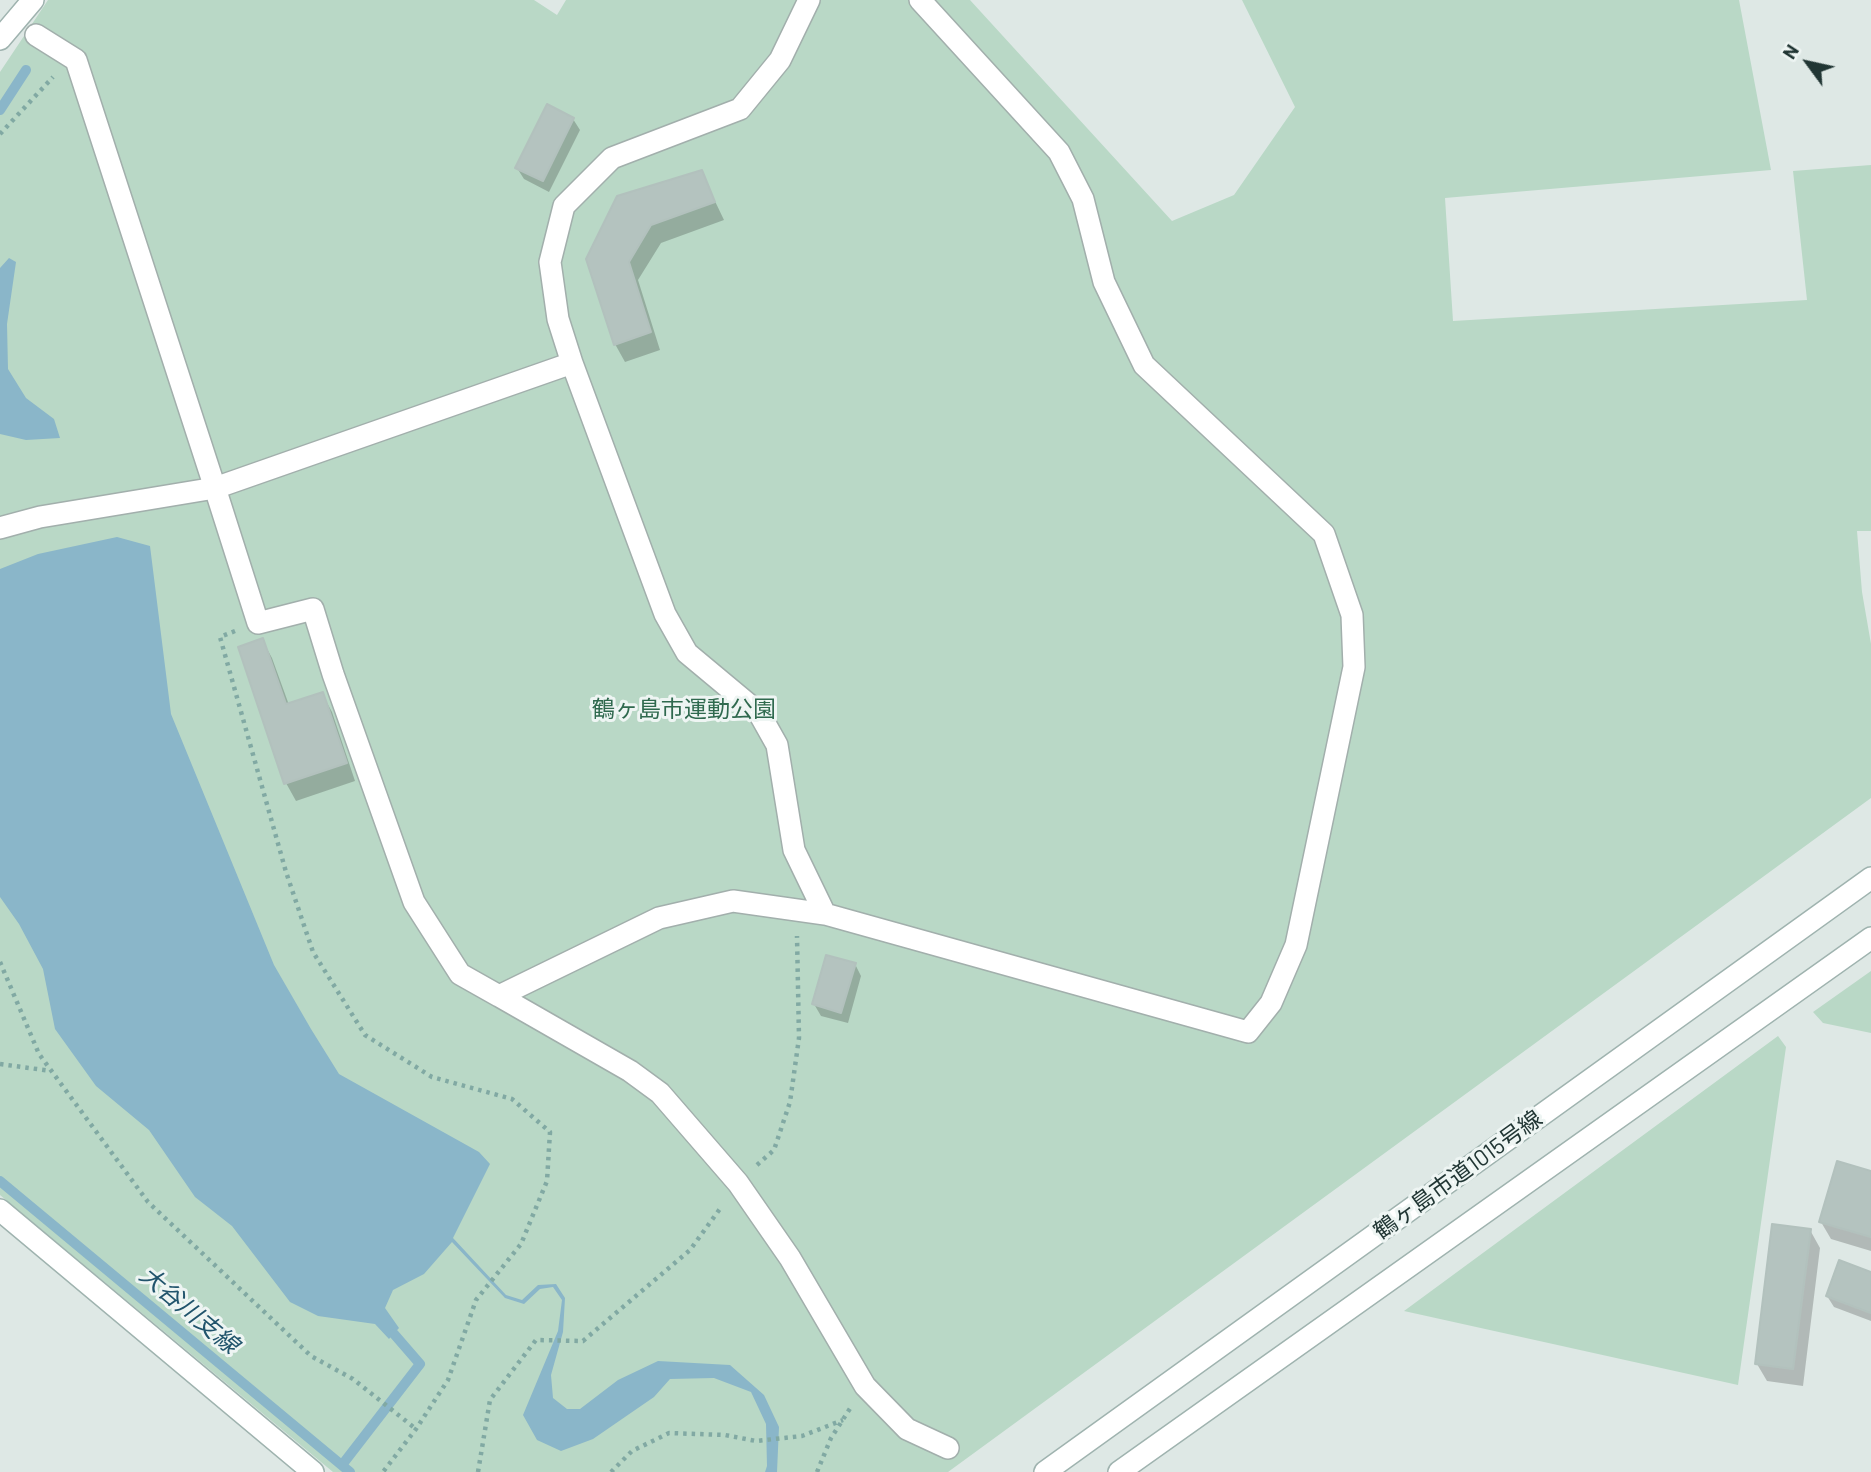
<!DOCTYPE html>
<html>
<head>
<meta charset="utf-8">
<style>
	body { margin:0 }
	#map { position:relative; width:1871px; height:1472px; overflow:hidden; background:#dee8e5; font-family:Barlow,sans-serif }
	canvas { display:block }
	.north { position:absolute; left:1773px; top:28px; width:70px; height:70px; -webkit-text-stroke:5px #eef5f3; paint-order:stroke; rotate:303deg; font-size:19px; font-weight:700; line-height:28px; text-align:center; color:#213634 }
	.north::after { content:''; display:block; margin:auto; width:24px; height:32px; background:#213634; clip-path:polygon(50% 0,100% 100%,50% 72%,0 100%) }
</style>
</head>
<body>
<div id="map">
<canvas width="1871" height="1472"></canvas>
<div class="north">N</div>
</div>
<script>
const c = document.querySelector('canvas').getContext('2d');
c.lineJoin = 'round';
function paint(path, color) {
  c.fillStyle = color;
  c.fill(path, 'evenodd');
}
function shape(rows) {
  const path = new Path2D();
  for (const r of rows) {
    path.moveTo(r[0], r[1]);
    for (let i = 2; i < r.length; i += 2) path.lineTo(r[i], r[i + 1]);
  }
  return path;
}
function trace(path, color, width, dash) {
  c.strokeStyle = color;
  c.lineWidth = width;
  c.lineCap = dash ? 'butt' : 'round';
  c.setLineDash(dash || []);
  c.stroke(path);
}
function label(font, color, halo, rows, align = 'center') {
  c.font = font + ' Barlow,"Noto Sans JP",sans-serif';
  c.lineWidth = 6;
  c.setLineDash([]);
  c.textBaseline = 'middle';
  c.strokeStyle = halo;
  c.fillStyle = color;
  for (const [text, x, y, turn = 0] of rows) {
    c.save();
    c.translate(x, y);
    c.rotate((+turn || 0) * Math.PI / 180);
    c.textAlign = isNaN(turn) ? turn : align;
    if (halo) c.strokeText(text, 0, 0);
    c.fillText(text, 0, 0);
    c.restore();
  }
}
paint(shape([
	[48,0,534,0,557,15,566,0,970,0,1172,221,1234,195,1295,107,1242,0,1739,0,1771,170,1445,198,1453,321,1807,300,1793,171,1871,165,1871,531,1857,531,1862,592,1871,644,1871,798,948,1472,333,1472,0,1195,0,72],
	[1871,971,1871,1033,1823,1023,1813,1012],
	[1778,1036,1786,1047,1738,1385,1404,1311]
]), '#b9d8c6');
paint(shape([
	[9,258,16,262,7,324,8,369,26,398,54,419,60,438,26,440,0,434,0,268],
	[117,537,150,546,171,714,274,965,311,1029,339,1074,479,1152,490,1164,453,1238,506,1295,522,1300,538,1285,556,1284,565,1298,563,1332,551,1375,553,1398,567,1409,580,1409,618,1380,658,1361,730,1365,764,1395,779,1427,777,1472,765,1472,767,1466,766,1424,751,1392,714,1378,670,1379,654,1397,593,1439,561,1451,537,1440,523,1415,558,1331,562,1300,553,1287,540,1289,524,1304,505,1298,452,1242,424,1274,393,1290,385,1308,399,1328,389,1339,375,1324,318,1316,290,1302,232,1226,195,1197,149,1130,96,1086,55,1029,43,969,19,924,0,897,0,569,38,554]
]), '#8ab6c9');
paint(shape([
	[573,119,580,130,549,192,524,179,517,168],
	[701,172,724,220,661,243,638,280,660,350,625,362,615,344,588,259],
	[262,640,272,658,289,705,322,694,332,712,355,781,296,801,286,783],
	[855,964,861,976,848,1023,821,1016,814,1004],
	[1871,1173,1871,1251,1831,1239,1821,1222],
	[1810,1230,1820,1248,1803,1386,1767,1381,1757,1364],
	[1871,1274,1871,1321,1834,1307,1827,1296]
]), '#0003');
trace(shape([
	[0,110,26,70],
	[0,1181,350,1472],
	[342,1465,420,1364,394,1334]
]), '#8ab6c9', 10);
const building = shape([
	[547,104,574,118,543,181,515,168,547,104],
	[702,170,715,202,651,225,629,262,651,332,614,345,586,259,617,196,702,170],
	[263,638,286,704,323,692,347,763,284,784,238,647,263,638],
	[826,955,856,963,841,1013,812,1004,826,955],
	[1837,1161,1871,1171,1871,1237,1819,1222,1837,1161],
	[1772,1224,1811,1229,1793,1369,1755,1364,1772,1224],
	[1839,1260,1871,1272,1871,1313,1826,1296,1839,1260]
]);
paint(building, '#b4c3bf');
trace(building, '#b2c1bd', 2);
const street = shape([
	[572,363,558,319,550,262,564,206,612,158,740,109,780,60,809,0],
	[0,528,40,517,215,488,572,363,665,614,687,653,759,713,777,745,794,850,825,914,733,901,659,918,499,996,460,974,414,902,333,674,313,609,258,623,215,488,76,60,36,35],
	[825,914,1248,1032,1271,1003,1296,945,1354,667,1352,615,1324,534,1144,365,1104,282,1083,199,1059,152,920,0],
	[499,996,630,1071,660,1093,738,1183,790,1258,865,1386,907,1429,948,1448]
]);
const secondary = shape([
	[0,39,33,0],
	[0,1210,313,1472],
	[1045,1472,1871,878],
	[1119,1472,1871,938]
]);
trace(street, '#a2afac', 24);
trace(secondary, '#9fb3af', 24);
trace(shape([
	[0,134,53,77],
	[235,631,220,637,286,872,313,952,365,1035,432,1077,512,1099,550,1132,547,1181,521,1244,476,1300,448,1380,416,1429,383,1472],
	[0,962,39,1054,148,1202,311,1356,353,1379,416,1429],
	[0,1064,51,1071],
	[757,1165,774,1150,790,1102,799,1038,797,936],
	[478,1472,490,1400,536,1340,583,1341,690,1250,722,1206],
	[611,1472,632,1451,669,1433,725,1435,756,1441,802,1436,843,1420],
	[817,1472,831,1438,851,1407]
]), '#81a9a3', 4.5, [3.5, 5]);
trace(street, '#fff', 21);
trace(secondary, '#fff', 21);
label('23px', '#2f694e', '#eef5f3', [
	["鶴ヶ島市運動公園",684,709]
]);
label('23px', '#213634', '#eef5f3', [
	["鶴ヶ島市道1015号線",1458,1175,-36]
]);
label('italic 24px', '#21546c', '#eef5f3', [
	["大谷川支線",189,1310,40]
]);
</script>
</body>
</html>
